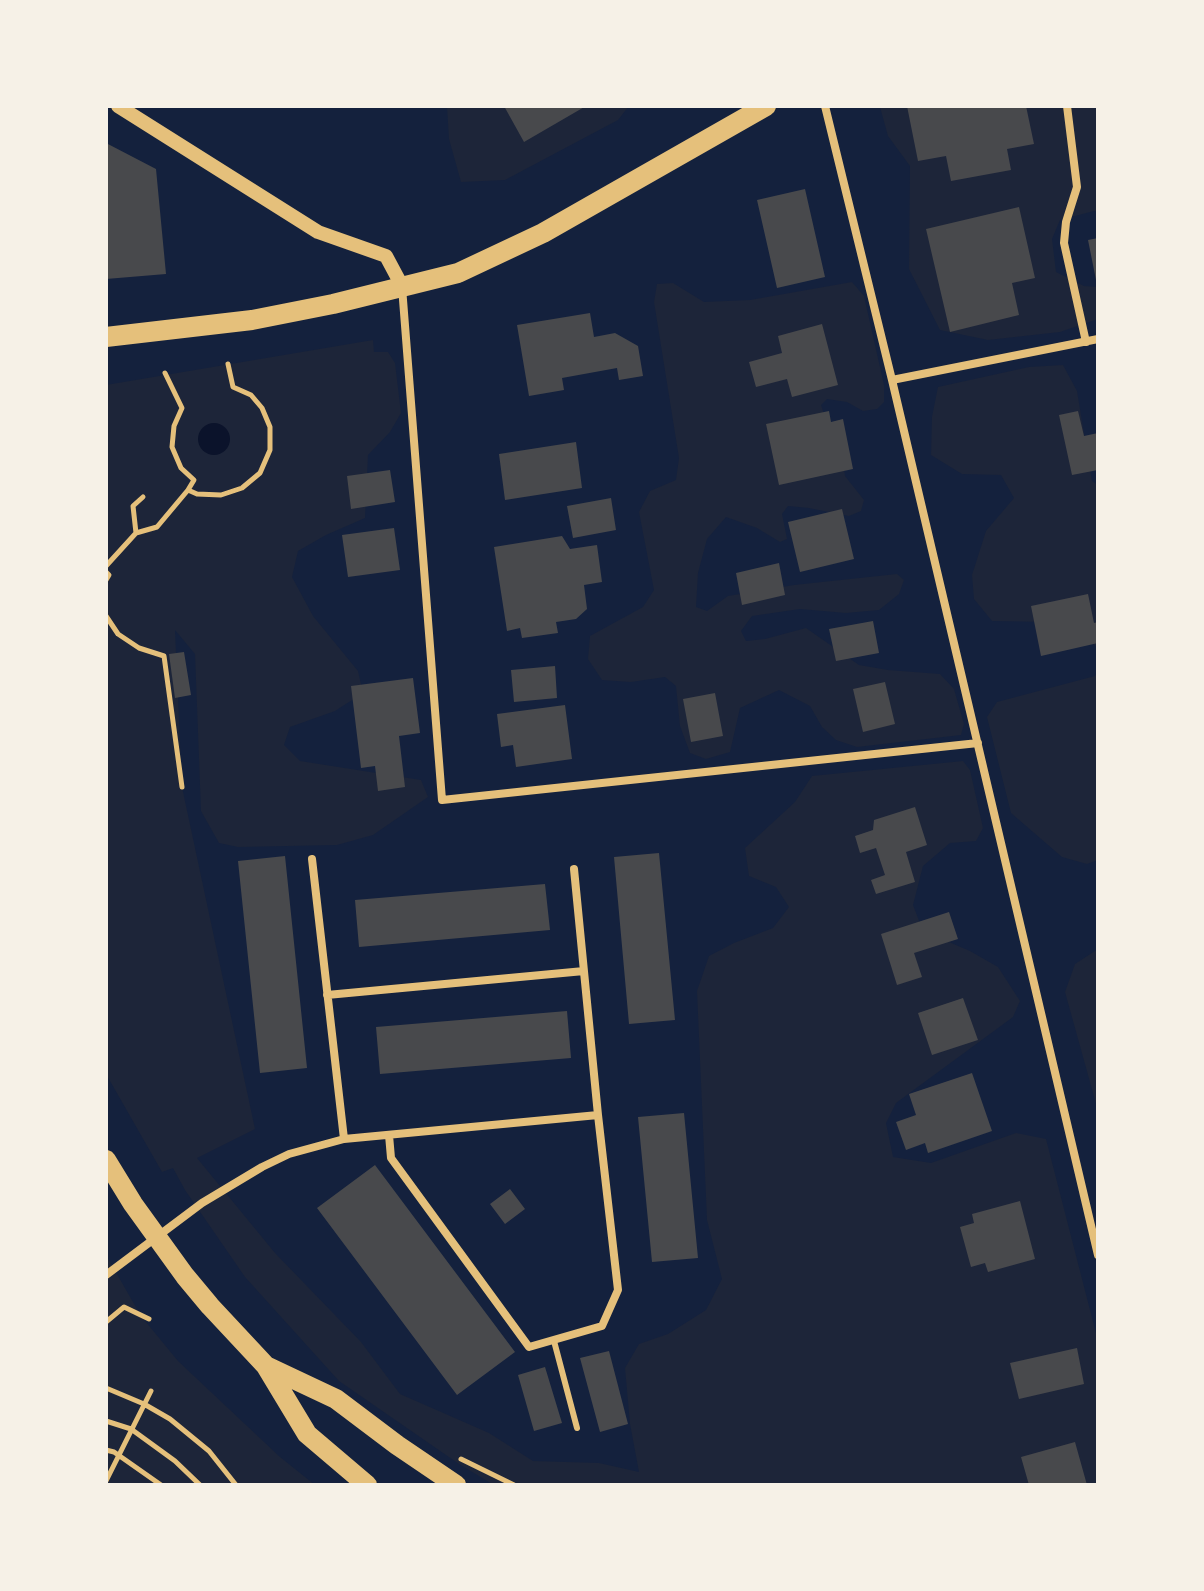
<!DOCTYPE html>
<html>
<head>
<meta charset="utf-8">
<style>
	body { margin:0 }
	#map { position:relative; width:1204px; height:1591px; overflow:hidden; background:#14213d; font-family:"Zilla Slab",serif }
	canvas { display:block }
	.frame { position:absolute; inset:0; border:108px solid #f6f1e7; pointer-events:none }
</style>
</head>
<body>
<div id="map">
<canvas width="1204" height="1591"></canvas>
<div class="frame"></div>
</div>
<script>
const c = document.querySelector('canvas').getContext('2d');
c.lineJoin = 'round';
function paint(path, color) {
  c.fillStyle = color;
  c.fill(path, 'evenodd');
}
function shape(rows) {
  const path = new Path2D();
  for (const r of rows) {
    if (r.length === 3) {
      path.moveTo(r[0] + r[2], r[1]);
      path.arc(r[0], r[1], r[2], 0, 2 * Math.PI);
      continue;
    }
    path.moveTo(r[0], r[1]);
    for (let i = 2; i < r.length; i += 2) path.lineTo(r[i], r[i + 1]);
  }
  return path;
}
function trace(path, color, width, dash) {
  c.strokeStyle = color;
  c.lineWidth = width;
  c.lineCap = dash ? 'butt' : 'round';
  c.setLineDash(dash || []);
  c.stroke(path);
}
paint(shape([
	[447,106,629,106,618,120,505,180,461,182,449,139],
	[881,106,1098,106,1098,212,1094,211,1060,220,1052,239,1056,272,1084,286,1098,287,1098,319,1060,332,988,340,940,330,909,269,910,166,888,136,880,107],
	[852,282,864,296,884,385,884,402,877,409,863,411,847,402,827,399,821,405,827,423,841,444,845,476,864,500,861,511,849,516,809,508,788,506,782,514,787,539,780,542,757,528,726,517,707,539,698,573,696,607,707,611,728,596,794,585,897,574,904,580,899,594,879,610,846,613,800,609,752,616,741,631,746,641,765,639,806,628,859,665,888,670,940,674,954,689,964,724,961,735,857,747,836,740,822,727,810,706,779,690,740,708,730,752,706,759,690,753,680,726,676,686,665,677,631,682,602,680,588,659,590,636,643,607,654,590,639,512,650,491,676,480,679,458,654,302,657,284,673,283,704,302,750,300],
	[373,340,374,352,388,352,395,363,401,413,390,432,368,455,365,518,326,535,298,551,292,577,313,616,358,671,363,693,335,711,290,727,284,745,300,761,421,780,428,797,373,835,337,845,238,847,219,843,201,811,195,654,175,630,182,787,255,1129,197,1158,275,1253,361,1342,400,1394,489,1433,533,1461,599,1463,639,1472,630,1424,625,1368,639,1344,668,1334,706,1310,722,1279,707,1220,697,991,709,956,734,943,773,928,789,907,776,887,749,876,745,848,795,802,812,776,963,761,970,770,983,828,976,841,950,843,923,866,913,905,923,931,970,951,998,967,1020,1001,1013,1017,896,1103,886,1123,893,1157,931,1163,1016,1133,1046,1139,1098,1341,1098,1485,494,1485,459,1464,339,1381,245,1277,185,1190,173,1168,162,1172,106,1074,106,385],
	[1063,365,1077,391,1092,481,1098,485,1098,648,1079,633,1050,622,992,621,974,599,972,575,986,531,1014,498,1001,475,962,474,931,455,932,417,938,387,1029,367],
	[1098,671,1098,860,1087,864,1062,857,1011,813,987,717,997,702,1095,676],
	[1098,949,1098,1111,1065,992,1075,964],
	[106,1255,141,1316,178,1361,280,1457,315,1485,106,1485]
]), '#1d2539');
paint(shape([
	[214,439,16]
]), '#0b132b');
paint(shape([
	[504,106,586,106,524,142],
	[907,106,1026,106,1034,144,1007,149,1011,170,951,181,946,156,918,161],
	[106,143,156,169,166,274,106,279],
	[805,189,825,277,777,288,757,200],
	[1019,207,1035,278,1012,283,1019,315,950,332,926,229],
	[1098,238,1098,285,1097,285,1088,240],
	[590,313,594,337,615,333,638,346,643,376,619,380,617,368,562,378,564,390,529,396,517,325],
	[822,324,838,385,792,397,787,379,756,387,749,362,782,353,778,336],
	[829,411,831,422,843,419,853,469,779,485,766,424],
	[1078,411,1084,436,1098,433,1098,470,1072,475,1059,415],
	[576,442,582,488,505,500,499,454],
	[390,470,395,502,351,509,347,476],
	[611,498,616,530,573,538,567,506],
	[842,509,854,559,800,572,788,522],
	[394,528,400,570,348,577,342,535],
	[562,536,570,549,597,545,602,582,584,585,587,609,576,619,556,622,558,633,522,638,520,628,507,631,494,547],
	[779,563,785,595,742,605,736,573],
	[1088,594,1094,623,1098,622,1098,643,1041,656,1031,606],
	[873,621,879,653,836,661,829,629],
	[184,652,191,695,175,698,169,654],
	[555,666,557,698,514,702,511,670],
	[413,678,420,733,399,736,405,787,378,791,375,766,361,768,351,686],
	[885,682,895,724,863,732,853,689],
	[715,693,723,736,691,742,683,699],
	[565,705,572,759,516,767,513,745,501,747,497,714],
	[915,807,927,845,906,852,915,882,876,894,871,880,885,875,876,848,860,853,855,836,873,830,874,820],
	[659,853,675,1020,629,1024,614,857],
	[285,856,307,1068,260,1073,238,861],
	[545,884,550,930,359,947,355,900],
	[949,912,958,939,914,953,922,977,897,985,881,934],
	[963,998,978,1040,932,1055,918,1013],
	[567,1011,571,1058,380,1074,376,1027],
	[972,1073,992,1131,928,1153,925,1143,906,1150,896,1122,916,1115,909,1094],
	[684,1113,698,1258,652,1262,638,1117],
	[375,1165,515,1352,457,1395,317,1208],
	[510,1189,525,1209,505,1224,490,1204],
	[1020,1201,1035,1259,988,1272,985,1263,971,1267,960,1227,974,1223,972,1214],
	[1077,1348,1084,1384,1019,1399,1010,1363],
	[609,1351,628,1424,600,1432,580,1358],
	[545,1367,562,1423,534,1431,518,1375],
	[1075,1442,1087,1485,1029,1485,1021,1457]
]), '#48494c');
trace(shape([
	[165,373,182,408,174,426,172,447,181,468,194,480,188,490],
	[136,533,133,506,143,497],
	[106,566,136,533,157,527,188,490,197,494,221,495,242,488,260,473,270,450,270,427,262,408,251,395,233,387,228,364],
	[106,572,109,575,106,580],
	[106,616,118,634,139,648,164,656,182,787],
	[106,1322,124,1307,149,1319],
	[106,1388,144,1404,170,1419,209,1451,236,1485],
	[106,1421,131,1429,175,1461,200,1485],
	[106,1450,114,1452,161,1485],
	[461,1459,514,1485],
	[106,1481,151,1391]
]), '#e5c07b', 5);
trace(shape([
	[554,1341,577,1428]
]), '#e5c07b', 6);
trace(shape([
	[825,106,892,380,1098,1255],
	[1067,106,1077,187,1066,222,1064,243,1086,342],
	[402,287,442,800,978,743],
	[892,380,1098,339],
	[312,859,344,1139],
	[327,995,584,971],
	[389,1135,391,1158,529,1347,602,1326,618,1290,598,1115,574,869],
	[106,1275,202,1203,262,1167,289,1154,344,1139,598,1115]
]), '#e5c07b', 8);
trace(shape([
	[118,106,318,232,386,256,402,286]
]), '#e5c07b', 14);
trace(shape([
	[106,337,252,320,333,304,458,273,543,233,766,106],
	[106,1160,133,1204,185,1276,210,1306,266,1366,307,1434,367,1485],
	[266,1366,336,1399,397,1445,456,1485]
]), '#e5c07b', 20);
</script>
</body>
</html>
